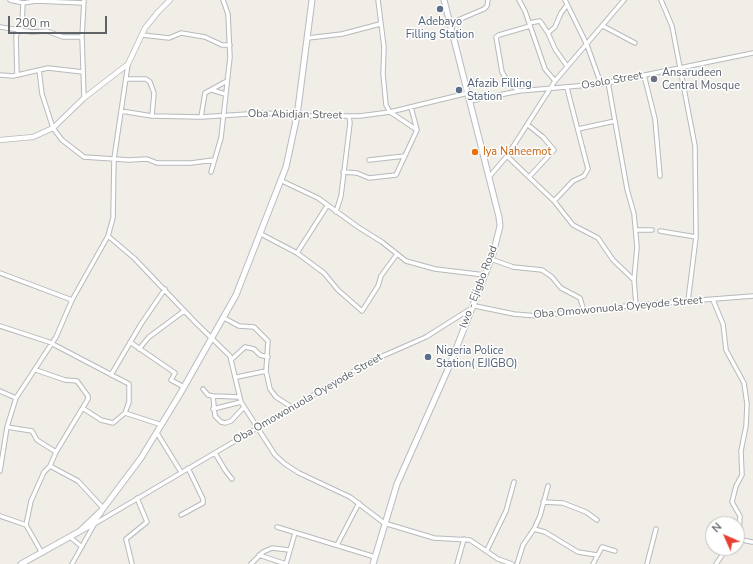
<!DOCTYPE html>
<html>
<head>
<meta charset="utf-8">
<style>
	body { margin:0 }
	#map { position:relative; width:753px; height:564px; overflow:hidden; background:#f1eee7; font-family:"Nunito Sans",sans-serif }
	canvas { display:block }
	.north { position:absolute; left:705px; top:516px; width:40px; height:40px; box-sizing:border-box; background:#fff; border:1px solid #bfc1c2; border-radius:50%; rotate:315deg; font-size:11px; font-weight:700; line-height:16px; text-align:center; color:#5e6367 }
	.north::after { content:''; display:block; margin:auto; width:14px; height:18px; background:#ea3e33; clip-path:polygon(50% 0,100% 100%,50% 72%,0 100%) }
	.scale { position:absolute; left:8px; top:16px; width:99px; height:18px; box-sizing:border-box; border:2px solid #5e6367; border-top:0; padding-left:5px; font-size:12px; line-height:14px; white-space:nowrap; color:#5e6367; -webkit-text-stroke:3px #fff; paint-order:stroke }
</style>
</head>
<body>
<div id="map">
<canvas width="753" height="564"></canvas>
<div class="north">N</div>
<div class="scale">200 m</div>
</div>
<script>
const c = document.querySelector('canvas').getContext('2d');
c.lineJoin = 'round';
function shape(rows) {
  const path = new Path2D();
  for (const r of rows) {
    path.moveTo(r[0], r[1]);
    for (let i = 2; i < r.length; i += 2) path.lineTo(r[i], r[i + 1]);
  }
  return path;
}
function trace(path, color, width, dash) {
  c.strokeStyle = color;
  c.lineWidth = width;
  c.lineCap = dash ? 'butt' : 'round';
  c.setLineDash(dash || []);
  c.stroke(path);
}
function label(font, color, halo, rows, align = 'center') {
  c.font = font + ' "Nunito Sans",sans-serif';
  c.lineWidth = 3;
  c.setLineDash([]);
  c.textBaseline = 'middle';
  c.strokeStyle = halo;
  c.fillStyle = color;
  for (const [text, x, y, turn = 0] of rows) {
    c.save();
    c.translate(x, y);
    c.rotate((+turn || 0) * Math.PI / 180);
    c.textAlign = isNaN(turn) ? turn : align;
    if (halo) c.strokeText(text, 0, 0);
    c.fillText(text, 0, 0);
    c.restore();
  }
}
const minor = shape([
	[10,0,23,3,36,1,84,3],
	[84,0,82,37,84,98],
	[378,0,384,47,383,74,386,105,390,112,417,130],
	[519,0,525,11,545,69,555,81],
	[565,0,587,45,601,84],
	[661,0,672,26,695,146,696,237,688,301],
	[451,23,484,9,487,6,488,0],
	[529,23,540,21,548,33,555,49,567,66],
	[603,26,635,43],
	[0,27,32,32,47,31,63,37,82,37],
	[548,33,555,27,561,13,567,5],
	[142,35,169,38,181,33,205,37,222,45,230,45],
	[308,38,342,34,380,24],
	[39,70,42,94,53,128,62,140,84,157,129,160,147,159,157,163,191,163,214,160],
	[0,75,13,76,48,68,83,72],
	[17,75,16,36,22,24,23,3],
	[644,75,655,119,660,176],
	[126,79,146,79,150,82,154,93,152,116],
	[608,82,627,189,634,214,637,247,634,280,636,305],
	[212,90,225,94],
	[519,91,509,83,502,72,496,37,499,35,530,26],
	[470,101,519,91,601,84,753,53],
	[121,111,152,116,201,117,264,113,310,116,360,116,390,112,468,93],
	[201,117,205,93,227,81],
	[528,125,543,137,554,150,530,176],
	[578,129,615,121],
	[507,156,554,201,573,225,598,238,613,260,634,280],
	[369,160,405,156],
	[211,172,221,138,230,57,228,14,223,0],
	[343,172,357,173,369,178,396,175,417,130,411,107],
	[489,177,507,156,555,81,624,0],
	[282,181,318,198,358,227,382,242,406,261,435,269,485,275],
	[554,201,573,181,584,176,588,169,567,88],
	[336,212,341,196,350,123,349,116],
	[636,230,652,230],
	[660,231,696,237],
	[261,234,297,253,324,273,338,290,362,311,378,286,381,276,397,254],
	[108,236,134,258,196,323,230,356,241,402,275,455,285,464,299,473,350,497,384,523,434,538,470,540,498,559,512,564],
	[297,253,327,206],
	[491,259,513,267,542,270,552,277,561,288,580,298,584,311],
	[0,273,72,300],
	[713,300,723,324,726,350,744,383,747,404,746,426,741,451,742,475,736,486,732,502,740,516,739,536,737,539],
	[224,318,239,326,254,327,268,341,266,371,270,389,276,397,293,408],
	[0,326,49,342,129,384,129,402,125,413,113,423,101,420,84,409],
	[130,342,175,373,171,380,184,387],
	[139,349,149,337,184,311],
	[232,359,245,347,254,349,260,355,268,357],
	[111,375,141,324,165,289],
	[237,377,266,371],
	[203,389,208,395,213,396,239,397],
	[0,391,16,398],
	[213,396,215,416,221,422,225,423,231,421,244,407],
	[213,409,241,402],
	[125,413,162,425],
	[7,427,32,431,37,440,56,452],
	[157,433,181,472],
	[215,453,225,470,232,479],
	[50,466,78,481,103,508],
	[0,471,7,427,16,398,56,337,72,300,108,236,113,218,114,159,128,64],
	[543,502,563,503,586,512,597,520],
	[181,515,203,503,203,499,188,468],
	[0,516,26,525,42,553],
	[96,523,369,362,426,337,475,306,514,314,537,316,636,305,753,296],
	[26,525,31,501,44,472,50,466,56,452,88,399,88,396,77,381,65,380,36,370],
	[277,527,375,557],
	[534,529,545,532,578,552,597,555],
	[70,537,82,547],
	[737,539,752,542],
	[337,545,359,503],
	[487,550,506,511,514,482],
	[259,555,286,564],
	[72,564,95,523],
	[132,564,126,539,147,522,137,498],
	[251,564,263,552,272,548,289,550],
	[286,564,295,533],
	[457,564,464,539],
	[517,564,523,545,534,529,540,516,548,486],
	[593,564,602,547,615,551],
	[647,564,656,529],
	[716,564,727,548]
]);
const tertiary = shape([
	[0,140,33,137,53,128,84,98,128,64,145,28,158,12,170,0]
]);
const secondary = shape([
	[80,531,102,510,141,458,180,394,236,295,286,167,297,116,312,0],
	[21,564,91,525,101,512],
	[373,564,397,484,449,367,493,254,500,226,499,217,444,0]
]);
trace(minor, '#b7b9bd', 5.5);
trace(tertiary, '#b7b9bd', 6);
trace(secondary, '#b8bbc0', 7);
trace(minor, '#fff', 3.5);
trace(tertiary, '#fff', 4.5);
trace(secondary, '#fff', 5);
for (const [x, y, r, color] of [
	[440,9,4,"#5c6f8a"],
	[654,79,4,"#6b7280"],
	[459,90,4,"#5c6f8a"],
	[475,152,4,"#e8710a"],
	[428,357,4,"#5c6f8a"]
]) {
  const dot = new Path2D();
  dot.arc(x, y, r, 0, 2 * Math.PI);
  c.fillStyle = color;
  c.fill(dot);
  trace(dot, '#fff', 1.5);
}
label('11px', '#4e5e75', '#fff', [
	["Adebayo",440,22,"center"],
	["Filling Station",440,35,"center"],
	["Afazib Filling",467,84],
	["Station",467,97],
	["Nigeria Police",436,351],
	["Station( EJIGBO)",436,364]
], 'left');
label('11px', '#5b616d', '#fff', [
	["Ansarudeen",662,73],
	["Central Mosque",662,86]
], 'left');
label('11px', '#5e6367', '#fff', [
	["Osolo Street",612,81,-10],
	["Oba Abidjan Street",295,115,1],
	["Iwo - Ejigbo Road",479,287,-69],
	["Oba Omowonuola Oyeyode Street",618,308,-5],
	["Oba Omowonuola Oyeyode Street",308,399,-30]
]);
label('11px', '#c56008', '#fff', [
	["Iya Naheemot",483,152]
], 'left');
</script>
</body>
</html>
